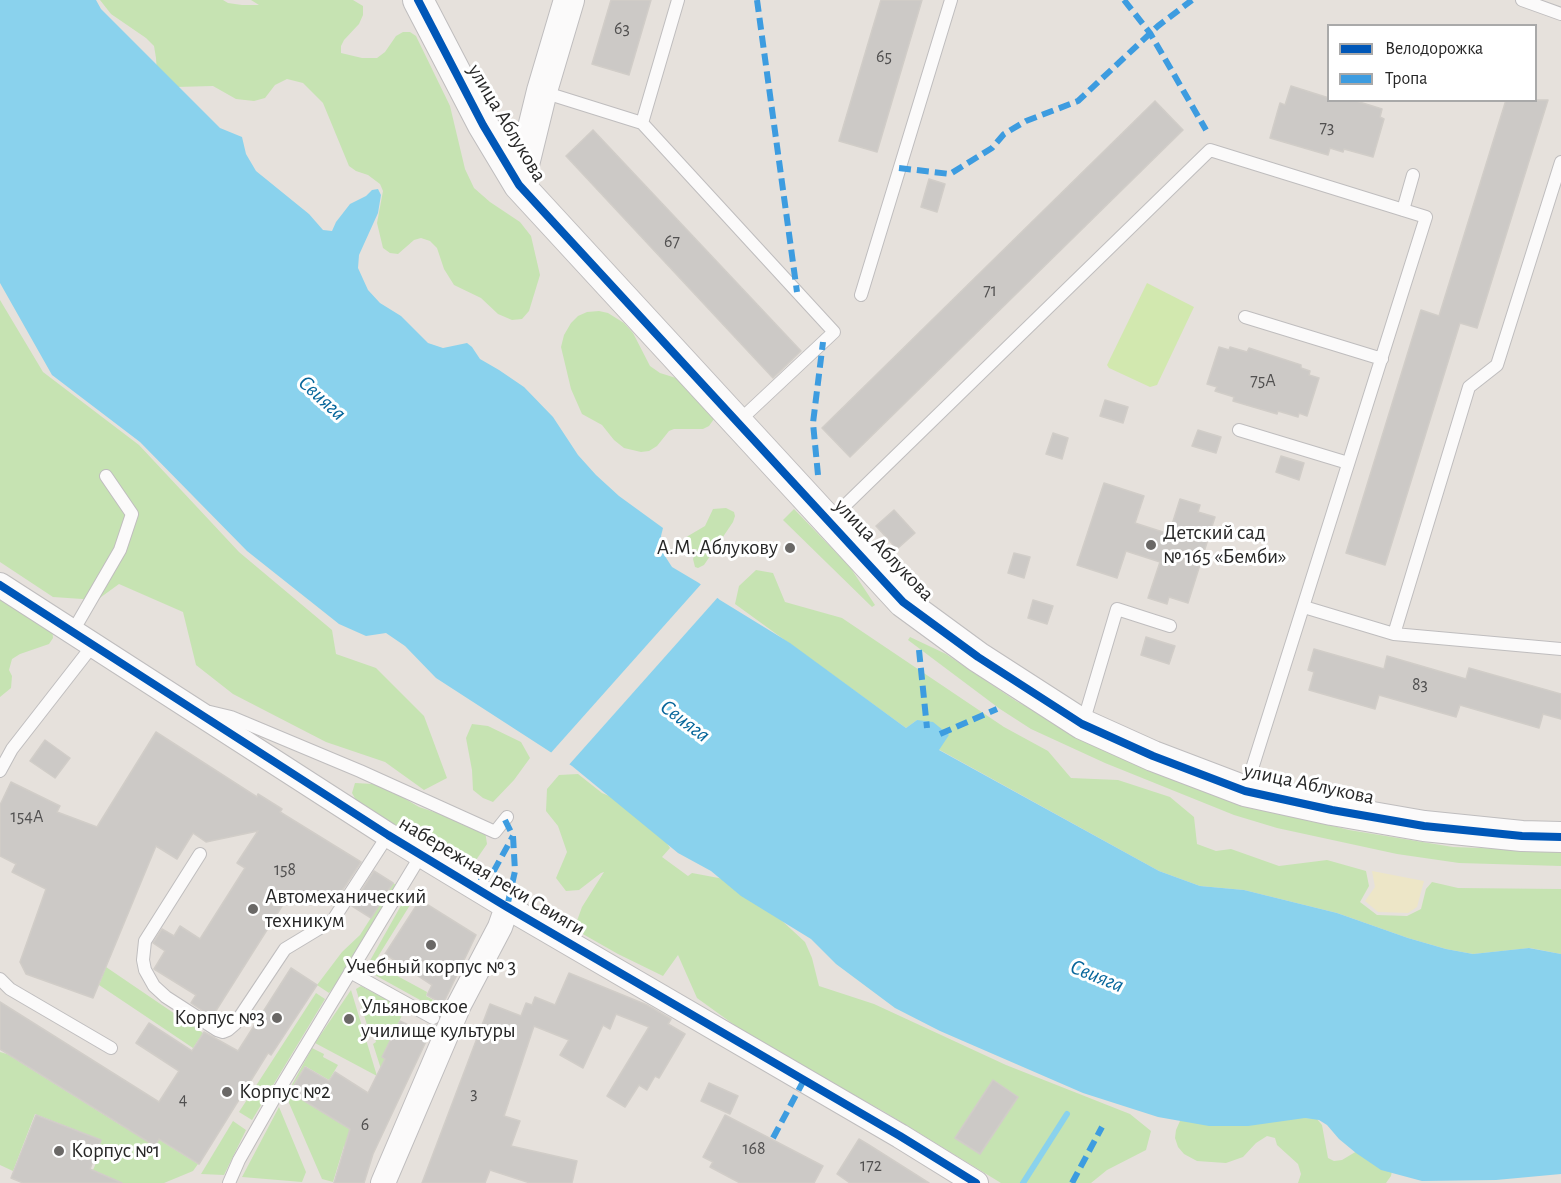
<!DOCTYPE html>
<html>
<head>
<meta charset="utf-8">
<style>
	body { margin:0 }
	#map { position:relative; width:1561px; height:1183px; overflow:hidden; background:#e6e1dc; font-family:"Alegreya Sans",sans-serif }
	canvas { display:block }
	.legend { position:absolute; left:1327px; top:24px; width:210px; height:78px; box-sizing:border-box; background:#fff; border:2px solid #a9a9a9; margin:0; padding:8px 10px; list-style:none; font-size:18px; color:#272727 }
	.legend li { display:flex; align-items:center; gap:12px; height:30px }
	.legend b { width:30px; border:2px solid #a9a9a9 }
</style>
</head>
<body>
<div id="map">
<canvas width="1561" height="1183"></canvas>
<ul class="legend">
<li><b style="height:8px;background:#0057b8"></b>Велодорожка</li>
<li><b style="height:8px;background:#3d9ce0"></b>Тропа</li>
</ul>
</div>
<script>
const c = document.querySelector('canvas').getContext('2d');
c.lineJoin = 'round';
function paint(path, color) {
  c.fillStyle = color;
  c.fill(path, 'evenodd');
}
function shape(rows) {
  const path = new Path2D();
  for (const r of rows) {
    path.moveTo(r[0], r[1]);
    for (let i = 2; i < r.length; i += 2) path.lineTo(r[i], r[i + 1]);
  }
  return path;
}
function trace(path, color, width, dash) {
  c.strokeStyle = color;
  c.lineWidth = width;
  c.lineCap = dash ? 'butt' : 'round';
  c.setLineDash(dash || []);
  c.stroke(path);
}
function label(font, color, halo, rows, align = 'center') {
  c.font = font + ' "Alegreya Sans",sans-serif';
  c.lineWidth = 6;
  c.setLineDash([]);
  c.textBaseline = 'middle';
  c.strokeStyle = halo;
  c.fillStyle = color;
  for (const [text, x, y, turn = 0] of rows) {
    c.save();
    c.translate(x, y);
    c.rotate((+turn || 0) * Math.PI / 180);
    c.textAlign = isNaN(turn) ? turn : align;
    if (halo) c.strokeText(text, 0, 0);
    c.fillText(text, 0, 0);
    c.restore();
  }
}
paint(shape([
	[100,0,223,0,228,3,242,5,259,5,251,0,353,0,363,6,363,15,359,24,344,40,341,46,341,53,362,58,377,58,385,52,396,36,403,32,410,32,416,36,450,106,465,169,474,188,490,202,520,222,531,236,540,275,529,311,522,319,512,320,498,314,481,298,454,285,444,269,437,248,430,241,421,238,414,240,398,254,390,253,383,248,377,223,383,191,380,184,368,175,356,171,349,166,323,103,303,83,287,79,275,85,265,98,254,101,236,99,213,86,176,87,157,73,156,58,154,46,146,38,111,14],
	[0,300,43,372,139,445,239,552,332,630,336,654,376,668,424,716,447,778,424,790,385,762,326,742,233,694,196,665,183,612,119,584,97,600,53,597,0,562],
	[599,311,608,313,624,323,633,333,650,366,660,373,676,378,714,419,709,426,703,429,674,429,669,431,657,446,649,451,641,452,624,448,614,440,602,425,582,414,571,389,561,347,564,335,571,323,578,316,587,312],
	[726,508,734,512,735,516,733,522,704,565,698,568,695,567,693,559,697,549,693,549,682,554,678,552,677,548,688,536,705,526,713,509],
	[794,509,850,567,875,605,872,607,783,520],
	[756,570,773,573,785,602,842,618,1004,727,1048,751,1071,778,1118,780,1170,797,1194,817,1197,844,1216,851,1231,849,1279,866,1327,860,1366,871,1369,886,1360,902,1377,915,1407,916,1421,909,1426,889,1432,882,1458,888,1561,889,1561,954,1530,948,1473,954,1446,949,1408,938,1337,913,1244,890,1200,886,1159,871,938,749,917,720,906,728,735,604,739,586],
	[0,586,52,626,53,638,49,644,20,654,12,659,9,670,12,676,11,688,0,697],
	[910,637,946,654,1016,701,1064,727,1266,809,1349,830,1453,847,1561,851,1561,866,1459,863,1397,854,1277,828,1234,815,1105,763,1031,729,1000,709,908,640],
	[472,724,488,726,521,742,530,758,514,780,493,802,483,798,473,790,472,770,466,738],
	[578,774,602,793,638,808,654,823,670,848,662,857,688,876,692,873,740,882,805,942,812,958,819,986,874,1004,1006,1065,1130,1114,1151,1131,1146,1150,1107,1170,1091,1183,1001,1183,883,1111,758,1042,697,998,678,955,663,976,618,954,574,929,582,907,604,872,601,873,579,890,566,891,556,878,567,852,558,826,546,811,547,789,559,775],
	[355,783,373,784,397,794,419,807,465,822,485,831,487,844,474,863,458,866,357,802,352,793],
	[393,883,396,885,353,961,329,993,317,985,342,952,360,935],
	[408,893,415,897,369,971,367,966],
	[106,967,203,1033,193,1048,99,985],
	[381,972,390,972,427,992,426,996,443,1005,440,1011,373,974],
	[361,986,405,1009,382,1057,411,1072,381,1069,373,1044,376,1042,371,1024,367,1025,356,989],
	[351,990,377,1076,315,1043],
	[316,993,325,999,252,1120,239,1112],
	[312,1048,324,1054,323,1057,338,1065,329,1080,305,1066,289,1092,376,1145,372,1155,344,1146,333,1182,322,1179,289,1103,288,1092],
	[0,1052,7,1054,122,1126,126,1119,198,1164,193,1171,164,1183,107,1183,109,1177,93,1170,96,1163,93,1161,101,1140,35,1114,13,1171,0,1165],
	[279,1107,306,1172,302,1182,242,1177],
	[1192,1115,1268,1115,1317,1119,1322,1125,1328,1158,1334,1161,1342,1160,1357,1151,1392,1171,1391,1176,1386,1183,1298,1183,1301,1174,1298,1164,1277,1145,1275,1138,1267,1136,1256,1143,1243,1157,1226,1163,1197,1161,1184,1154,1178,1147,1175,1138,1176,1130,1180,1121],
	[233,1121,246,1130,224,1175,201,1174]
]), '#c6e3b2');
paint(shape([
	[1372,871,1424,881,1417,907,1408,913,1378,912,1365,901,1375,887]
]), '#ede6c7');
paint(shape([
	[1147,283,1194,307,1157,385,1150,387,1109,368,1107,365]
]), '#d2e8af');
paint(shape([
	[0,0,96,0,101,9,220,128,242,137,246,154,256,171,309,214,323,230,332,231,336,222,350,204,366,196,372,190,378,189,381,195,378,213,359,255,358,268,368,290,380,303,401,316,428,343,443,348,467,343,472,347,480,359,499,370,524,387,553,417,578,455,596,475,619,496,663,528,661,536,663,553,672,567,699,583,720,600,790,643,906,728,917,720,933,722,949,735,939,750,1159,871,1200,886,1244,890,1337,913,1408,938,1446,949,1473,954,1529,948,1561,954,1561,1174,1496,1180,1422,1181,1381,1170,1356,1153,1339,1139,1327,1125,1319,1120,1305,1118,1248,1126,1209,1126,1158,1117,1083,1093,940,1031,895,1008,836,964,811,939,741,896,711,871,678,853,572,766,436,678,405,646,386,633,366,636,339,624,247,551,140,442,52,375,0,283]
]), '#8ad2ed');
paint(shape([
	[703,582,719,596,567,767,549,755]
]), '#e6e1dc');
trace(shape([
	[1023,1183,1067,1114]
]), '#8ad2ed', 6);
const building = shape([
	[611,0,651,0,629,75,592,64,611,0],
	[881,0,922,0,877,152,839,141,881,0],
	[1291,86,1329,98,1329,100,1353,100,1382,109,1380,117,1384,119,1373,157,1344,149,1343,152,1330,148,1328,155,1270,138,1280,103,1285,105,1291,86],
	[1506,100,1548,100,1477,328,1460,323,1385,565,1346,553,1421,310,1439,316,1506,100],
	[1155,101,1183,130,850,457,822,428,1155,101],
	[593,130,801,351,773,378,566,156,593,130],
	[929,179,945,184,937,212,921,207,929,179],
	[1219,347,1229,350,1230,347,1247,352,1249,348,1301,365,1301,368,1310,371,1309,375,1319,378,1307,416,1299,413,1298,417,1278,411,1277,414,1233,401,1234,397,1215,391,1217,387,1207,384,1219,347],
	[1105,400,1128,407,1123,423,1100,416,1105,400],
	[1198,430,1221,437,1216,453,1192,446,1198,430],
	[1053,433,1068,438,1062,459,1046,454,1053,433],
	[1281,456,1304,463,1299,480,1276,472,1281,456],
	[1104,483,1144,496,1135,523,1169,534,1180,499,1200,505,1198,512,1215,517,1188,603,1169,597,1167,604,1148,598,1160,562,1126,551,1117,578,1077,565,1104,483],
	[894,510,915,533,897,549,876,526,894,510],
	[1014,553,1030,557,1024,578,1008,573,1014,553],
	[1033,600,1053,606,1047,624,1028,618,1033,600],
	[1146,637,1175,646,1169,664,1141,655,1146,637],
	[1314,649,1384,669,1387,656,1466,679,1469,668,1561,694,1561,719,1543,714,1539,728,1460,705,1456,717,1379,695,1375,709,1309,690,1314,672,1308,670,1314,649],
	[156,732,257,797,258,794,282,809,280,812,361,862,338,897,335,895,328,905,311,895,305,905,289,895,212,1017,191,1003,196,995,154,969,165,951,153,943,162,929,174,936,180,926,200,939,245,868,237,863,258,831,206,842,193,833,177,859,156,846,93,998,26,974,20,962,46,889,12,872,16,864,0,856,0,805,11,782,60,806,57,812,97,827,156,732],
	[45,740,70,758,55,778,30,761,45,740],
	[374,871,393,883,371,918,352,906,374,871],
	[420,900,476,935,443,1004,427,995,432,985,385,954,420,900],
	[291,968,317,985,271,1055,268,1053,199,1164,159,1139,155,1146,0,1049,0,1002,159,1102,179,1071,136,1043,149,1023,192,1051,204,1032,238,1051,291,968],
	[569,973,647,1005,671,1019,668,1024,685,1034,659,1078,655,1076,647,1090,639,1085,625,1107,607,1096,649,1027,616,1014,610,1029,603,1025,583,1068,560,1055,569,1040,534,1026,504,1116,520,1121,511,1146,577,1161,572,1183,530,1183,490,1170,485,1183,422,1183,490,1004,521,1016,526,1003,532,1005,535,997,555,1005,569,973],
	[400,1021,429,1035,373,1154,364,1183,334,1183,350,1129,290,1092,305,1067,329,1081,335,1072,368,1093,385,1059,382,1057,400,1021],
	[993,1080,1018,1097,980,1154,955,1138,993,1080],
	[709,1083,738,1096,730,1114,701,1101,709,1083],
	[36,1115,101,1140,90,1169,122,1183,23,1183,11,1178,36,1115],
	[725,1115,823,1166,814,1183,740,1183,710,1167,713,1162,703,1157,725,1115],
	[859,1139,869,1145,929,1183,850,1183,837,1174,859,1139]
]);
paint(building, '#ccc9c6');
trace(building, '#d1cdc8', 1.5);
const service = shape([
	[1522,0,1561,14],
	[543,92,642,123,834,332,739,421],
	[642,123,678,0],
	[1403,210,1413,175],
	[861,295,951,0],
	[1245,317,1382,359],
	[1239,430,1348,463],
	[829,521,1210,150,1426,217,1245,791],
	[1304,607,1394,634,1469,387,1497,365,1561,162],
	[73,631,120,550,132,514,106,476],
	[1394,634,1561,649],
	[210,712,231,717,360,771,495,832,507,817],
	[1083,723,1117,609,1170,626],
	[0,771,12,749,93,645],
	[200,854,145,941,143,960,145,970,154,986,166,997,217,1030,223,1032,228,1030,235,1024,285,949,333,920,388,835],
	[350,972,433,1018],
	[0,979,10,989,111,1048],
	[229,1183,239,1160,279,1090,421,855]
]);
const minor = shape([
	[0,585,388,835,507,907,900,1136,976,1183],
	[383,1183,459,1005,500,927,507,907]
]);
const tertiary = shape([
	[418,0,483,125,519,185,903,602,978,657,1082,724,1153,756,1245,791,1332,810,1424,826,1522,836,1561,837],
	[519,185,542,91,569,0]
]);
trace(service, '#bfbdbe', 14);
trace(minor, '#bfbdbe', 26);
trace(tertiary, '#bfbdbe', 32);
trace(service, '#fbfafa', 12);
trace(minor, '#fbfafa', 24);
trace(tertiary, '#fbfafa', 30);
trace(shape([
	[757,0,797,292],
	[1124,0,1150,33,1206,130],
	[899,168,950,174,992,148,1004,134,1026,121,1078,101,1158,26,1192,0],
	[818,475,813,423,823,342],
	[919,650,927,728],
	[940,734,997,709],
	[505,820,513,836,515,871,507,907],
	[478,877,491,876,513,836],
	[773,1138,804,1080],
	[1072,1183,1102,1127]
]), '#3d9ce0', 6, [12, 6]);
trace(shape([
	[418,0,483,125,519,185,903,602,978,657,1082,724,1153,756,1245,791,1332,810,1424,826,1522,836,1561,837],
	[0,585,388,835,507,907,900,1136,976,1183]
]), '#0057b8', 8);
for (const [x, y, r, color] of [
	[1151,545,6,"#6a6866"],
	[790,548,6,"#6a6866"],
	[253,909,6,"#6a6866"],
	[431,945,6,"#6a6866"],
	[277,1018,6,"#6a6866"],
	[349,1019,6,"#6a6866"],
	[227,1092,6,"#6a6866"],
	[59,1151,6,"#6a6866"]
]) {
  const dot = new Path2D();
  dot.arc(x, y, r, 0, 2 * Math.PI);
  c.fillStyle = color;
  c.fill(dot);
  trace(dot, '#fff', 2);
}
label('18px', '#515050', null, [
	["63",622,29],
	["65",884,57],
	["73",1327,128],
	["67",672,242],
	["71",990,291],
	["75А",1263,381],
	["83",1420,685],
	["154А",27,817],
	["158",285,870],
	["3",474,1094],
	["4",183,1100],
	["6",365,1125],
	["168",754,1149],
	["172",871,1166]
]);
label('21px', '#272727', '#fff', [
	["улица Аблукова",507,123,59],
	["улица Аблукова",884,550,46],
	["улица Аблукова",1309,784,12],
	["набережная реки Свияги",492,876,31]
]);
label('21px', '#272727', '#fff', [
	["Детский сад",1163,533],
	["№ 165 «Бемби»",1163,557],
	["А.М. Аблукову",778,548,"right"],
	["Автомеханический",265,897],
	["техникум",265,921],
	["Учебный корпус № 3",431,967,"center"],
	["Ульяновское",361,1007],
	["училище культуры",361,1031],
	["Корпус №3",265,1018,"right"],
	["Корпус №2",239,1092],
	["Корпус №1",71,1151]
], 'left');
label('italic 22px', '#06669b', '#fff', [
	["Свияга",322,398,42],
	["Свияга",685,721,37],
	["Свияга",1097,976,22]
]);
</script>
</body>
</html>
